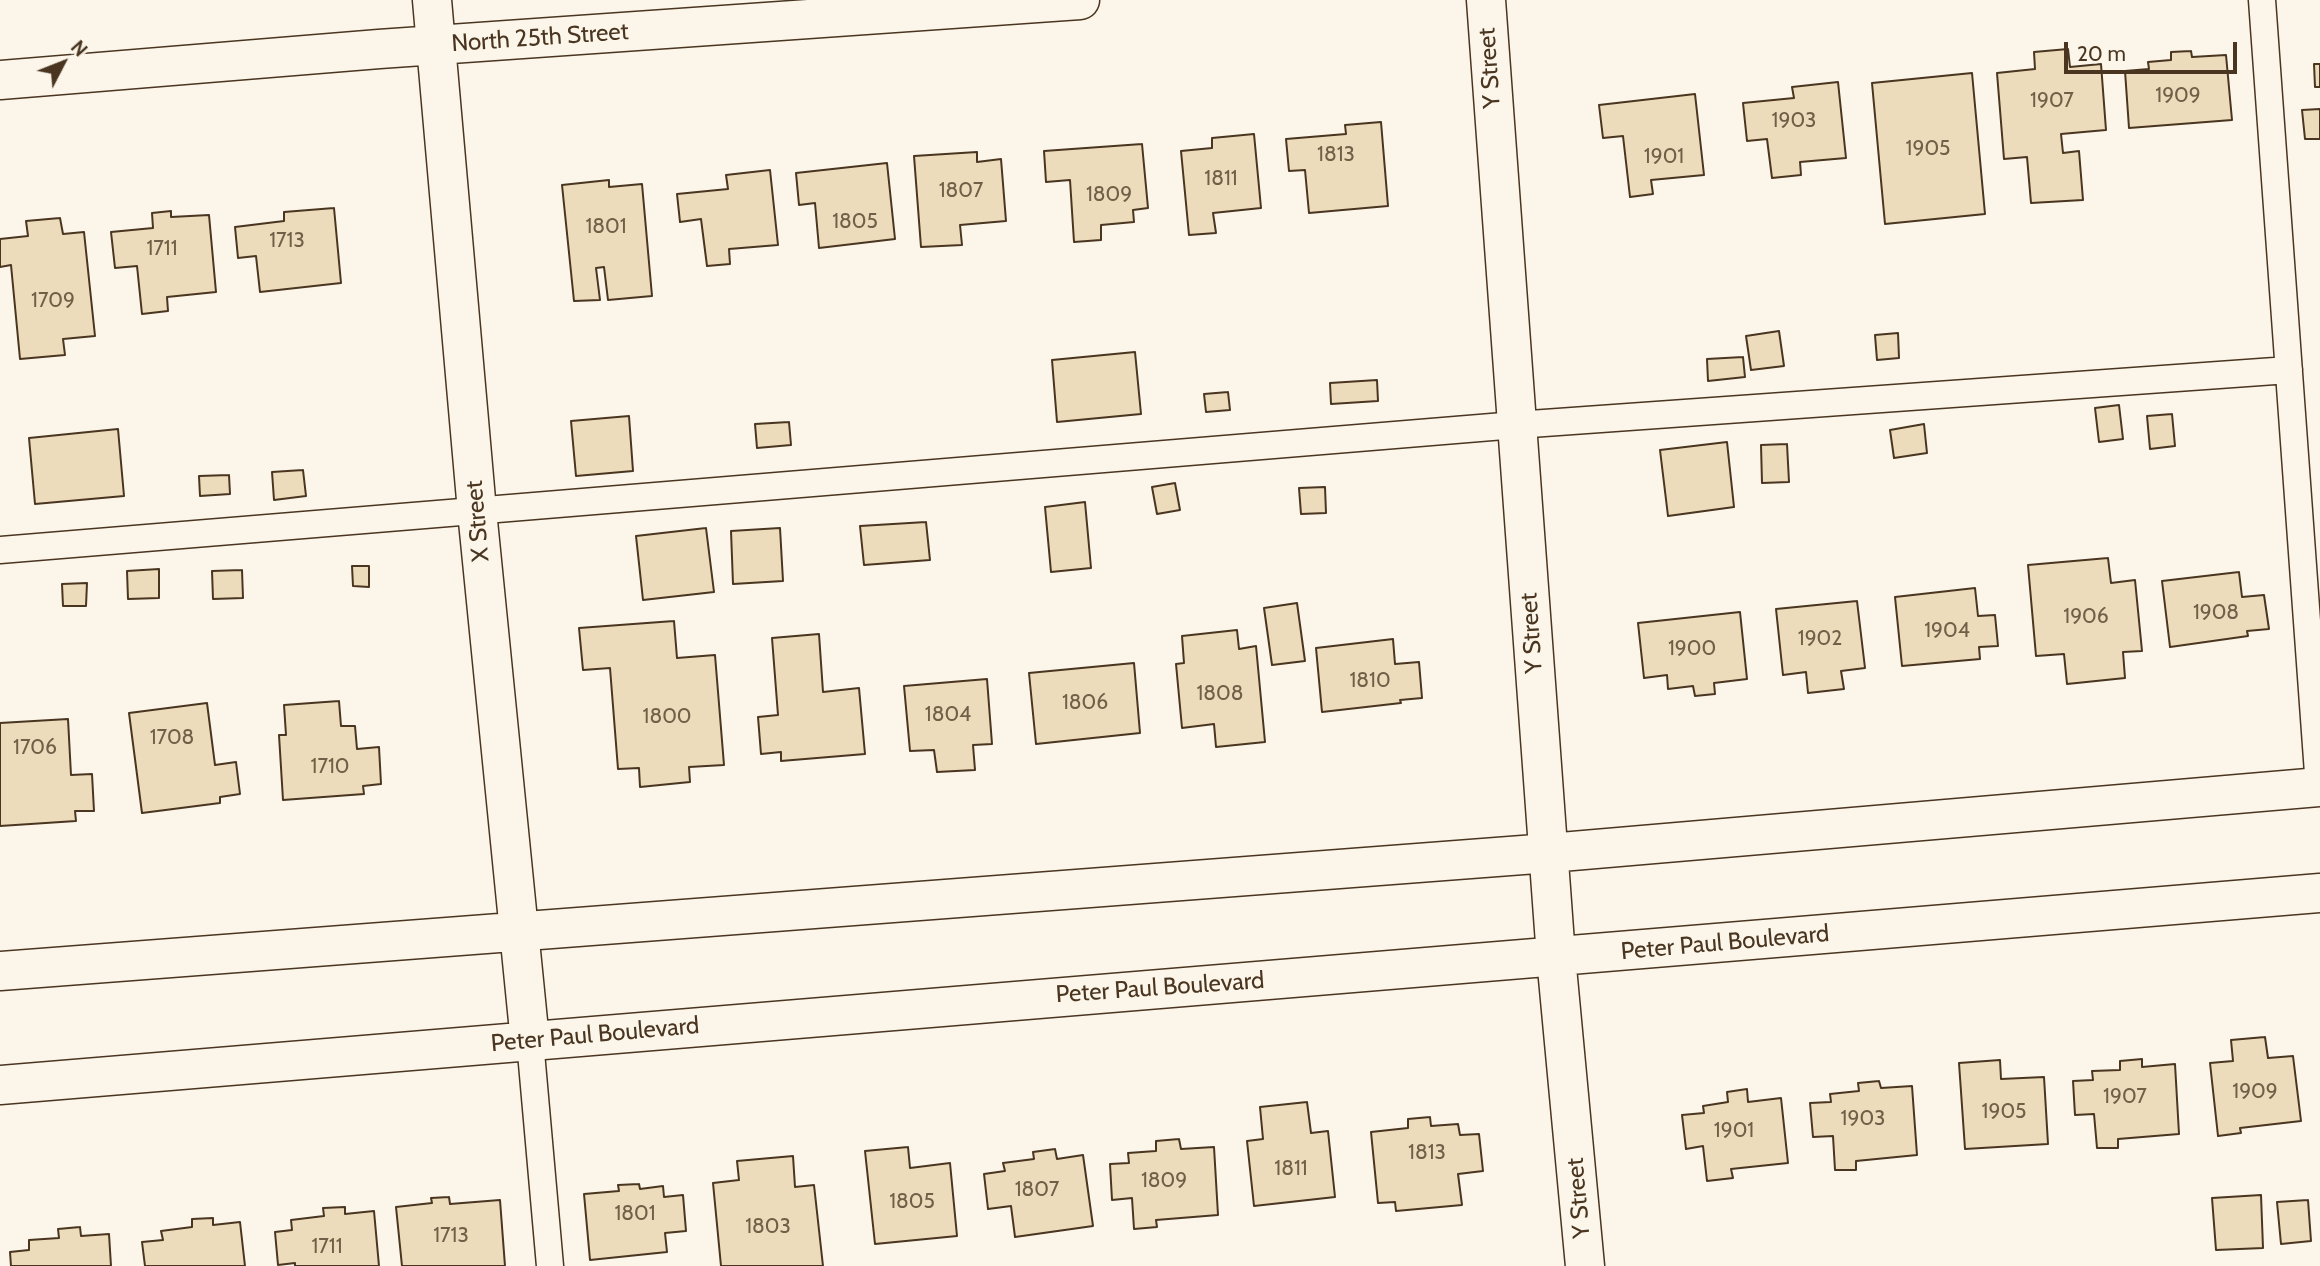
<!DOCTYPE html>
<html>
<head>
<meta charset="utf-8">
<style>
	body { margin:0 }
	#map { position:relative; width:2320px; height:1266px; overflow:hidden; background:#fbf6e9; font-family:Cabin,sans-serif }
	canvas { display:block }
	.north { position:absolute; left:28px; top:28px; width:70px; height:70px; -webkit-text-stroke:5px #fbf6e9; paint-order:stroke; rotate:48deg; font-size:19px; font-weight:700; line-height:28px; text-align:center; color:#4a3520 }
	.north::after { content:''; display:block; margin:auto; width:24px; height:32px; background:#4a3520; clip-path:polygon(50% 0,100% 100%,50% 72%,0 100%) }
	.scale { position:absolute; left:2064px; top:42px; width:173px; height:32px; box-sizing:border-box; border:4px solid #4a3520; border-top:0; padding-left:9px; font-size:21px; line-height:24px; white-space:nowrap; color:#4a3520; -webkit-text-stroke:5px #fbf6e9; paint-order:stroke }
</style>
</head>
<body>
<div id="map">
<canvas width="2320" height="1266"></canvas>
<div class="north">N</div>
<div class="scale">20 m</div>
</div>
<script>
const c = document.querySelector('canvas').getContext('2d');
c.lineJoin = 'round';
function paint(path, color) {
  c.fillStyle = color;
  c.fill(path, 'evenodd');
}
function shape(rows) {
  const path = new Path2D();
  for (const r of rows) {
    path.moveTo(r[0], r[1]);
    for (let i = 2; i < r.length; i += 2) path.lineTo(r[i], r[i + 1]);
  }
  return path;
}
function trace(path, color, width, dash) {
  c.strokeStyle = color;
  c.lineWidth = width;
  c.lineCap = dash ? 'butt' : 'round';
  c.setLineDash(dash || []);
  c.stroke(path);
}
function label(font, color, halo, rows, align = 'center') {
  c.font = font + ' Cabin,sans-serif';
  c.lineWidth = 5;
  c.setLineDash([]);
  c.textBaseline = 'middle';
  c.strokeStyle = halo;
  c.fillStyle = color;
  for (const [text, x, y, turn = 0] of rows) {
    c.save();
    c.translate(x, y);
    c.rotate((+turn || 0) * Math.PI / 180);
    c.textAlign = isNaN(turn) ? turn : align;
    if (halo) c.strokeText(text, 0, 0);
    c.fillText(text, 0, 0);
    c.restore();
  }
}
const building = shape([
	[2068,49,2070,67,2101,64,2106,130,2061,134,2063,153,2079,151,2083,200,2031,203,2027,157,2004,159,1997,73,2035,69,2034,52,2068,49],
	[2191,51,2192,57,2226,55,2232,120,2129,128,2125,71,2149,69,2148,62,2171,60,2171,52,2191,51],
	[2314,64,2320,64,2320,87,2315,87,2314,64],
	[1972,73,1985,214,1885,224,1872,83,1972,73],
	[1838,82,1846,158,1800,162,1801,175,1772,178,1767,139,1747,141,1743,103,1794,98,1792,87,1838,82],
	[1695,94,1704,175,1651,180,1653,194,1630,197,1623,136,1603,138,1599,105,1695,94],
	[2320,109,2320,139,2305,139,2302,110,2320,109],
	[1381,122,1388,206,1309,213,1305,170,1289,171,1286,139,1346,134,1345,125,1381,122],
	[1254,134,1261,208,1213,213,1216,233,1189,235,1181,151,1212,148,1212,138,1254,134],
	[1142,144,1148,208,1133,210,1134,222,1101,225,1101,240,1074,242,1070,180,1046,182,1044,151,1142,144],
	[977,152,977,162,1001,159,1006,221,960,225,962,245,921,247,914,156,977,152],
	[887,163,895,239,819,248,815,203,799,205,796,173,887,163],
	[770,170,778,245,729,249,730,264,707,266,701,219,680,222,677,194,728,189,726,175,770,170],
	[609,180,609,187,642,184,652,296,608,300,604,267,596,268,600,300,574,301,562,185,609,180],
	[334,208,341,283,260,292,256,256,238,258,235,227,284,221,284,212,334,208],
	[171,211,171,217,209,215,216,292,167,297,168,311,142,314,137,266,115,268,111,232,153,228,152,213,171,211],
	[60,218,63,234,84,232,95,336,63,339,65,355,20,359,11,265,0,267,0,239,28,236,26,221,60,218],
	[1779,331,1784,366,1751,370,1746,336,1779,331],
	[1898,333,1899,358,1877,360,1875,335,1898,333],
	[1135,352,1141,414,1057,422,1052,360,1135,352],
	[1743,357,1745,377,1708,381,1707,359,1743,357],
	[1377,380,1378,401,1331,404,1330,383,1377,380],
	[1228,392,1230,410,1206,412,1204,394,1228,392],
	[2119,405,2123,439,2099,442,2095,408,2119,405],
	[2172,414,2175,446,2150,449,2147,416,2172,414],
	[629,416,633,471,576,476,571,421,629,416],
	[789,422,791,445,757,448,755,424,789,422],
	[1924,424,1927,453,1894,458,1890,430,1924,424],
	[118,429,124,496,35,504,29,438,118,429],
	[1727,442,1734,507,1668,516,1660,450,1727,442],
	[1787,444,1789,482,1762,483,1761,445,1787,444],
	[303,470,306,496,274,500,272,472,303,470],
	[229,475,230,494,200,496,199,476,229,475],
	[1175,483,1180,510,1157,514,1152,487,1175,483],
	[1325,487,1326,513,1301,514,1299,488,1325,487],
	[1085,502,1091,568,1051,572,1045,507,1085,502],
	[926,522,930,560,864,565,860,526,926,522],
	[706,528,714,592,643,600,636,536,706,528],
	[780,528,783,581,733,584,731,531,780,528],
	[2108,558,2111,583,2135,580,2142,651,2123,652,2125,678,2067,684,2064,654,2036,656,2028,565,2108,558],
	[352,566,369,566,369,587,353,586,352,566],
	[159,569,159,598,128,599,127,571,159,569],
	[242,570,243,598,213,599,212,571,242,570],
	[2239,572,2242,597,2264,595,2269,629,2247,631,2248,636,2170,647,2162,581,2239,572],
	[87,583,86,606,63,606,62,584,87,583],
	[1975,588,1978,616,1995,615,1998,646,1979,647,1980,659,1902,666,1895,597,1975,588],
	[1857,601,1865,668,1841,671,1844,689,1808,693,1806,672,1783,675,1776,609,1857,601],
	[1297,603,1305,661,1272,665,1264,608,1297,603],
	[1740,612,1747,679,1714,683,1715,694,1695,696,1693,686,1668,689,1667,675,1644,678,1638,623,1740,612],
	[674,621,677,658,715,655,724,765,689,767,690,782,640,787,639,768,618,769,610,668,583,670,579,628,674,621],
	[1237,630,1239,649,1256,646,1265,742,1216,747,1214,724,1182,728,1176,664,1184,663,1182,636,1237,630],
	[819,634,823,692,859,688,865,754,781,761,781,752,761,754,758,717,778,715,772,638,819,634],
	[1393,639,1395,664,1419,662,1422,698,1400,700,1401,703,1322,712,1316,648,1393,639],
	[1134,663,1140,733,1036,744,1029,673,1134,663],
	[987,679,992,744,973,745,975,770,937,772,934,750,910,751,904,686,987,679],
	[339,701,341,726,355,726,357,749,379,747,381,784,363,786,364,794,283,800,279,735,286,735,284,705,339,701],
	[207,703,215,765,236,762,240,794,220,797,220,803,142,813,129,713,207,703],
	[68,719,71,775,92,774,94,811,75,811,76,821,0,826,0,723,68,719],
	[2265,1037,2268,1058,2293,1056,2301,1121,2240,1128,2241,1133,2218,1136,2210,1063,2233,1061,2231,1040,2265,1037],
	[2142,1059,2142,1067,2175,1064,2179,1134,2118,1139,2118,1148,2097,1148,2094,1114,2075,1115,2073,1081,2093,1080,2092,1071,2120,1070,2120,1061,2142,1059],
	[2000,1060,2001,1079,2044,1077,2048,1144,1965,1149,1959,1063,2000,1060],
	[1879,1081,1881,1088,1912,1086,1917,1155,1856,1161,1856,1170,1835,1170,1833,1136,1813,1137,1810,1103,1831,1102,1830,1094,1859,1091,1858,1083,1879,1081],
	[1747,1089,1748,1102,1781,1098,1788,1163,1731,1169,1733,1178,1707,1181,1703,1146,1686,1149,1682,1115,1704,1113,1703,1106,1728,1102,1727,1092,1747,1089],
	[1307,1102,1311,1133,1328,1131,1335,1197,1254,1206,1247,1141,1263,1139,1260,1107,1307,1102],
	[1430,1117,1431,1126,1458,1124,1460,1135,1479,1134,1483,1171,1458,1174,1462,1205,1396,1211,1395,1202,1378,1203,1371,1132,1408,1128,1408,1119,1430,1117],
	[1179,1139,1181,1149,1214,1147,1218,1215,1156,1220,1157,1227,1134,1229,1132,1198,1112,1200,1110,1164,1129,1163,1128,1153,1156,1151,1156,1141,1179,1139],
	[908,1147,910,1168,950,1163,957,1236,875,1244,865,1151,908,1147],
	[1055,1149,1057,1159,1083,1155,1093,1226,1015,1237,1011,1206,988,1209,984,1174,1005,1171,1003,1163,1034,1159,1033,1152,1055,1149],
	[793,1156,795,1187,814,1185,823,1266,721,1266,713,1183,739,1180,737,1161,793,1156],
	[639,1184,640,1189,663,1186,664,1197,683,1195,686,1231,665,1233,667,1252,590,1260,584,1194,619,1191,618,1185,639,1184],
	[2261,1195,2263,1248,2216,1250,2212,1198,2261,1195],
	[449,1197,450,1204,500,1200,505,1266,402,1266,396,1207,432,1203,431,1198,449,1197],
	[2308,1200,2311,1241,2281,1244,2277,1202,2308,1200],
	[345,1207,345,1214,374,1211,379,1266,295,1266,295,1263,278,1265,275,1232,292,1230,291,1220,324,1216,323,1208,345,1207],
	[213,1218,213,1225,240,1222,245,1266,145,1266,142,1242,163,1240,161,1231,192,1227,192,1219,213,1218],
	[80,1227,81,1236,109,1234,111,1266,11,1266,10,1252,29,1250,29,1240,59,1238,58,1229,80,1227]
]);
paint(building, '#ecdcbc');
trace(building, '#4a3520', 2);
const lane = shape([
	[2262,0,2319,787],
	[0,550,1516,425,2289,370],
	[530,1041,550,1266]
]);
const street = shape([
	[432,0,477,511,530,1041],
	[1486,0,1556,957,1585,1266],
	[0,80,379,49,1080,0],
	[0,971,1549,853,2320,787],
	[0,1085,2320,893]
]);
trace(lane, '#4a3520', 29);
trace(street, '#4a3520', 41);
trace(lane, '#fbf6e9', 26);
trace(street, '#fbf6e9', 38);
label('21px', '#725f47', null, [
	["1909",2178,96],
	["1907",2052,101],
	["1903",1794,121],
	["1905",1928,149],
	["1813",1336,155],
	["1901",1664,157],
	["1811",1221,179],
	["1807",961,191],
	["1809",1109,195],
	["1805",855,222],
	["1801",606,227],
	["1713",287,241],
	["1711",162,249],
	["1709",53,301],
	["1908",2216,613],
	["1906",2086,617],
	["1904",1947,631],
	["1902",1820,639],
	["1900",1692,649],
	["1810",1370,681],
	["1808",1220,694],
	["1806",1085,703],
	["1804",948,715],
	["1800",667,717],
	["1708",172,738],
	["1706",35,748],
	["1710",330,767],
	["1909",2255,1092],
	["1907",2125,1097],
	["1905",2004,1112],
	["1903",1863,1119],
	["1901",1734,1131],
	["1813",1427,1153],
	["1811",1291,1169],
	["1809",1164,1181],
	["1807",1037,1190],
	["1805",912,1202],
	["1801",635,1214],
	["1803",768,1227],
	["1713",451,1236],
	["1711",327,1247]
]);
label('24px', '#4a3520', '#fbf6e9', [
	["North 25th Street",540,38,-4],
	["Y Street",1490,68,-94],
	["X Street",478,521,-95],
	["Y Street",1532,633,-94],
	["Peter Paul Boulevard",1725,943,-5],
	["Peter Paul Boulevard",1160,988,-4],
	["Peter Paul Boulevard",595,1035,-5],
	["Y Street",1579,1198,-95]
]);
</script>
</body>
</html>
